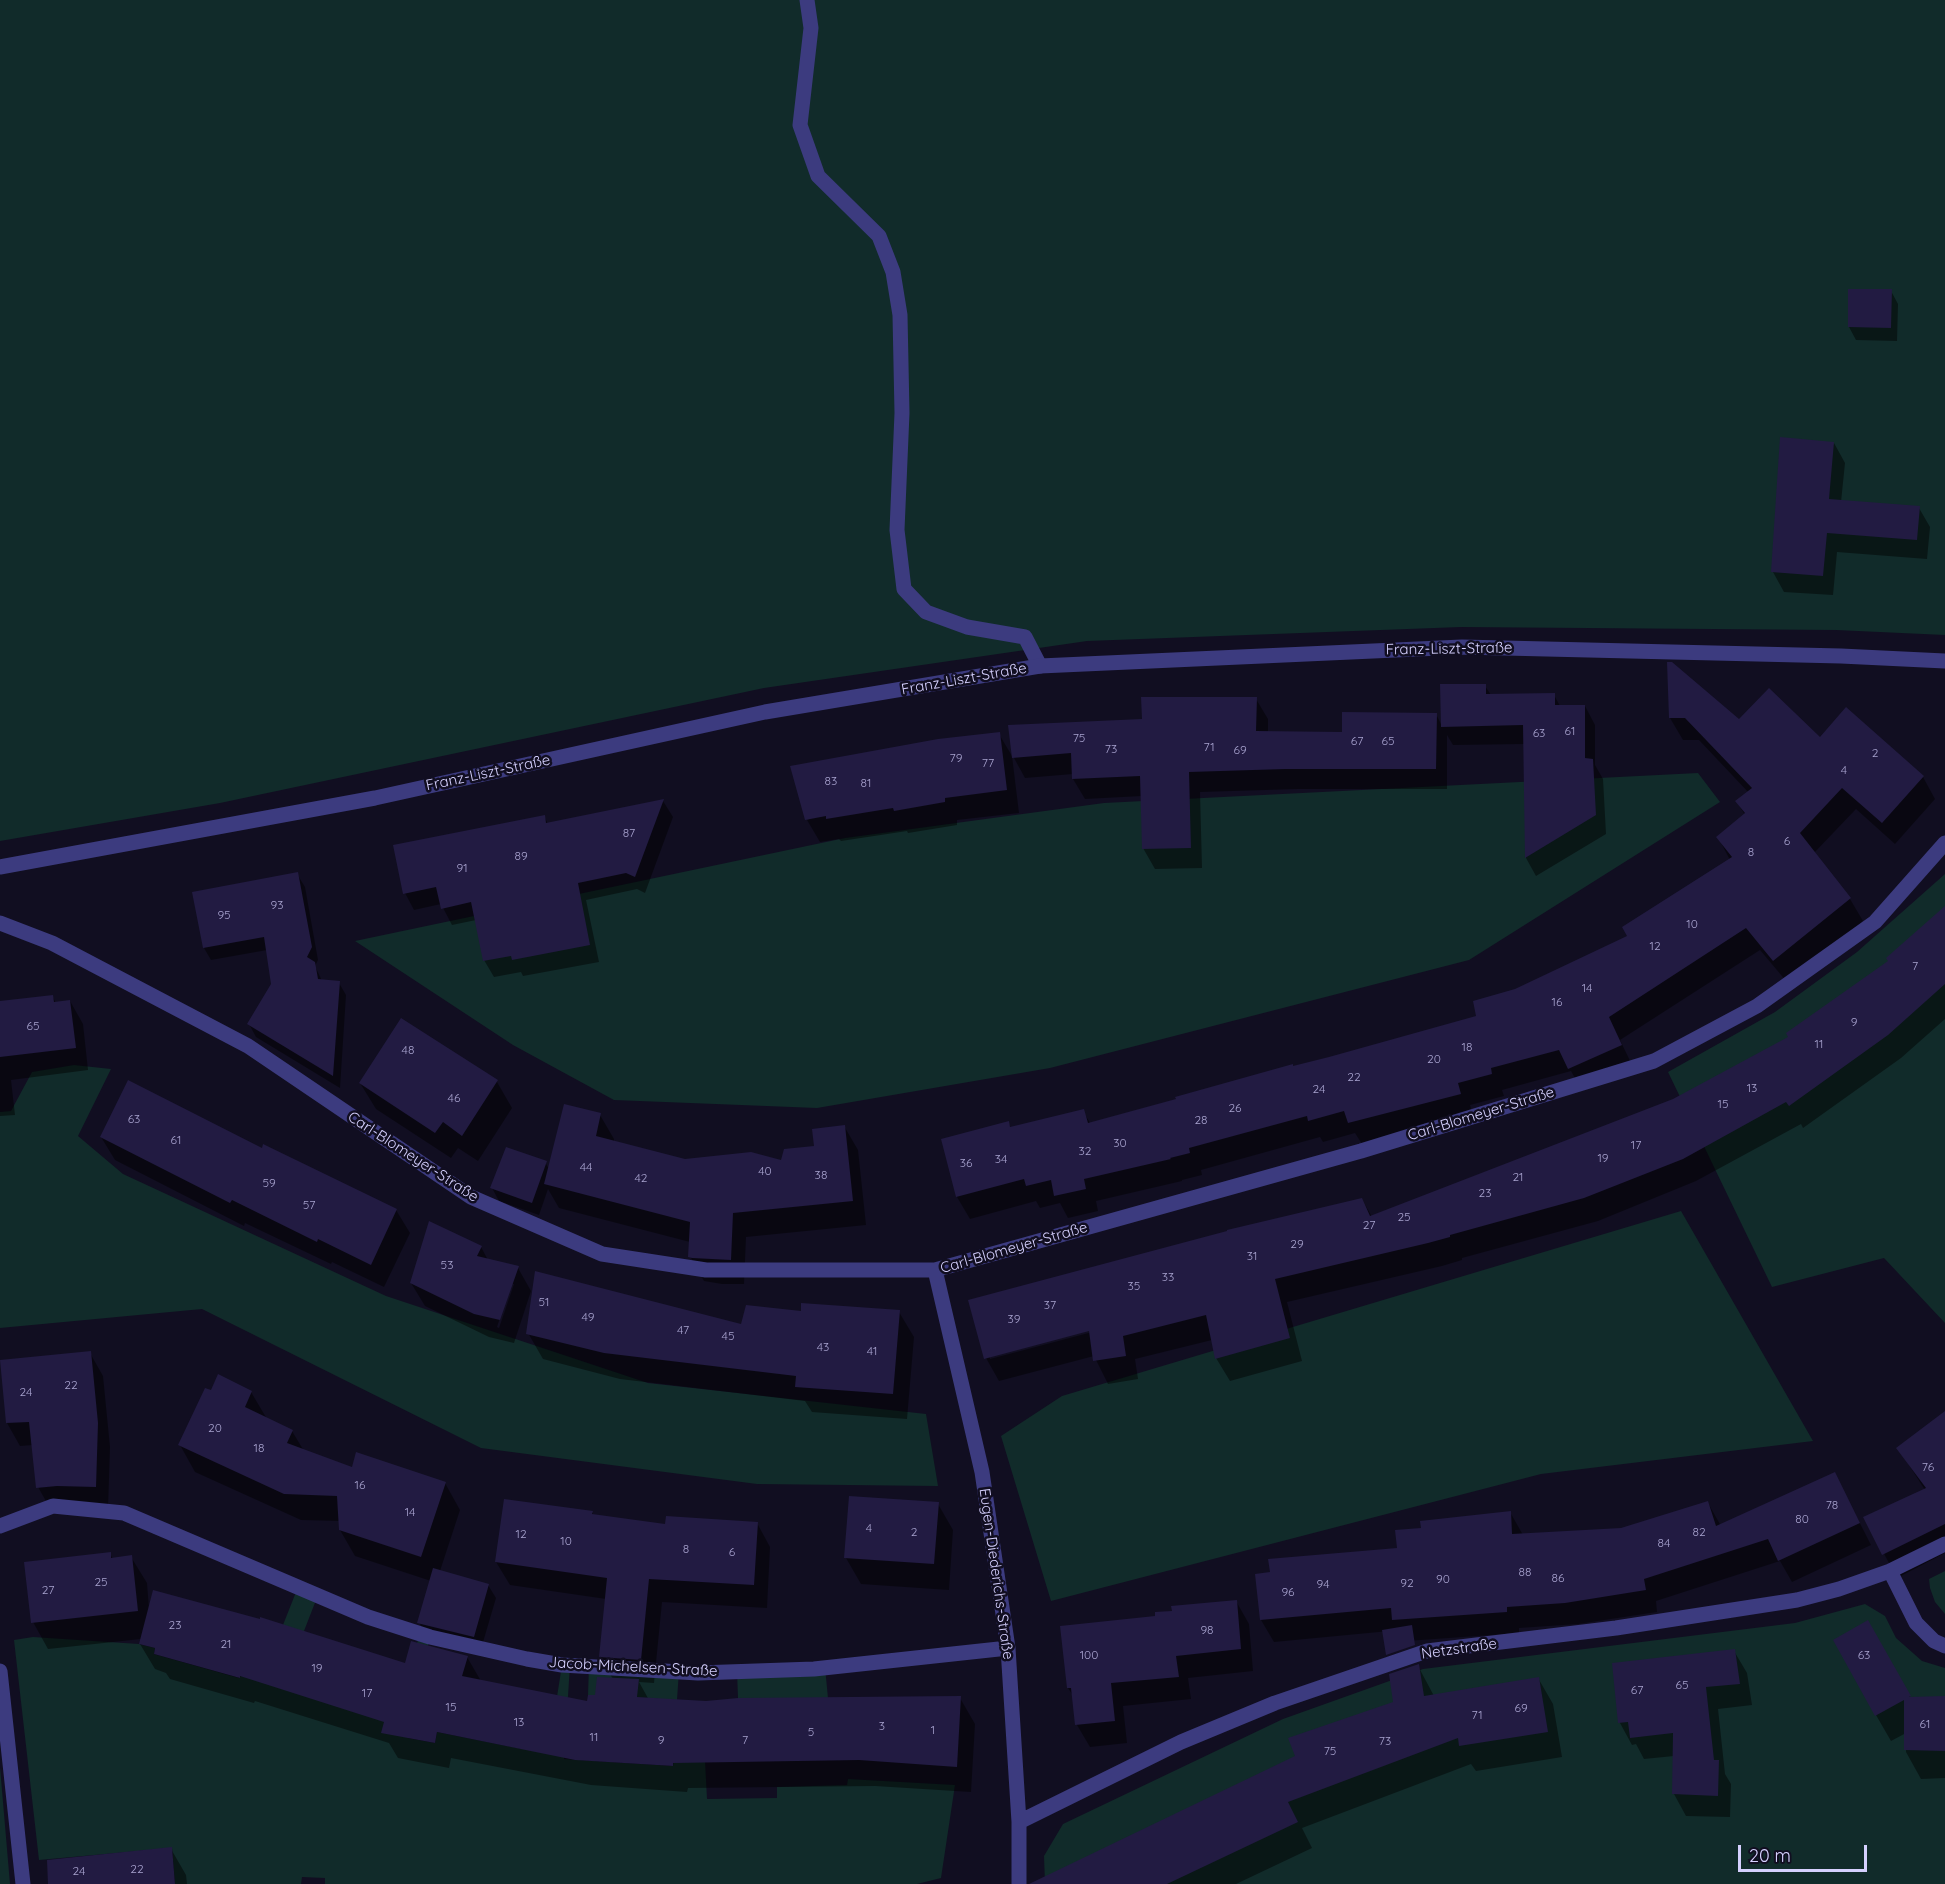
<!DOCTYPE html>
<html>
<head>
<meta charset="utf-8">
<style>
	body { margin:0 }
	#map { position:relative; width:1945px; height:1884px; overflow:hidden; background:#110e21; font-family:Quicksand,sans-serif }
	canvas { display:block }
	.scale { position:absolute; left:1738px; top:1845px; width:129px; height:27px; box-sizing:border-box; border:3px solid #d5d0fe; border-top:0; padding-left:8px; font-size:18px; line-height:21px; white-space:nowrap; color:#d5d0fe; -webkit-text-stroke:4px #110e21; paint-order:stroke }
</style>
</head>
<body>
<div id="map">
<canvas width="1945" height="1884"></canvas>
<div class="scale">20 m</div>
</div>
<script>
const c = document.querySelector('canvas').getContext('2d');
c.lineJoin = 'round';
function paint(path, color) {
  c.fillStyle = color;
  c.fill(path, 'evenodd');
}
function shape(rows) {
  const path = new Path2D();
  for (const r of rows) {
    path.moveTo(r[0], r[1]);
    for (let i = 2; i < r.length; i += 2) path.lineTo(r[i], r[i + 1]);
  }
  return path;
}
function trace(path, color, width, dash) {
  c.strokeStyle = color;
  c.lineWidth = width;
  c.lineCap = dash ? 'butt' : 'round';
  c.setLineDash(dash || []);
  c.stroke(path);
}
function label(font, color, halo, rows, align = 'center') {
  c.font = font + ' Quicksand,sans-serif';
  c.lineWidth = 5;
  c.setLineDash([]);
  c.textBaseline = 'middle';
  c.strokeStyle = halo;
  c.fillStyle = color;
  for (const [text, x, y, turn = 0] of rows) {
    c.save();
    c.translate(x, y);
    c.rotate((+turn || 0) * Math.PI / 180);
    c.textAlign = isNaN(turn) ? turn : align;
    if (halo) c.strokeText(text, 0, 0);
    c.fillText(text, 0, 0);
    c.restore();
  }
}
paint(shape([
	[0,0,1945,0,1945,635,1836,630,1461,627,1087,641,764,688,220,803,0,841],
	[1698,773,1720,802,1469,960,1050,1068,817,1108,614,1100,513,1045,355,941,845,838,1104,803],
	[1945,874,1945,1323,1884,1258,1772,1287,1668,1072,1775,1012,1857,952],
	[74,1065,111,1069,78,1136,123,1174,386,1296,648,1383,926,1414,938,1486,757,1484,481,1448,202,1309,0,1328,0,1112,11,1111,32,1072],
	[1681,1211,1813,1441,1541,1474,1051,1601,1001,1436,1062,1396],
	[1945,1571,1945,1614,1935,1602,1930,1588,1929,1579],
	[298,1587,318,1595,304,1631,404,1682,420,1634,430,1637,408,1738,435,1743,437,1732,523,1749,556,1703,562,1665,570,1665,564,1759,673,1766,674,1758,705,1760,707,1799,777,1798,777,1787,847,1785,848,1779,955,1785,941,1878,917,1884,325,1884,325,1878,302,1877,301,1884,175,1884,172,1848,39,1860,14,1640,33,1637,139,1644,155,1648,154,1654,239,1678,281,1630],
	[1865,1604,1885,1616,1896,1638,1922,1661,1945,1668,1945,1884,1045,1884,1044,1856,1063,1824,1283,1719,1423,1669,1795,1623],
	[589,1666,679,1671,677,1700,588,1695],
	[825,1667,828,1698,738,1698,737,1671],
	[0,1767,10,1884,0,1884]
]), '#112b2a');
paint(shape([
	[1891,291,1898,304,1897,341,1856,340,1849,327],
	[1834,443,1845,463,1841,502,1919,508,1930,527,1927,559,1837,552,1833,595,1784,592,1773,572],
	[1668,663,1739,721,1820,739,1923,777,1935,799,1895,844,1856,809,1814,853,1850,899,1863,921,1787,982,1760,950,1620,1040,1633,1067,1582,1091,1571,1071,1502,1090,1504,1096,1470,1105,1473,1116,1362,1144,1355,1133,1323,1142,1320,1137,1201,1170,1202,1175,1182,1180,1182,1181,1096,1201,1098,1211,1068,1218,1060,1203,1040,1208,1036,1201,970,1219,957,1197,943,1140,1008,1123,1011,1128,1083,1111,1090,1123,1478,1017,1515,990,1629,937,1730,860,1718,837,1745,815,1737,802,1749,793,1699,740,1683,740,1670,718],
	[1485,686,1491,695,1554,695,1560,706,1585,706,1595,725,1595,765,1603,779,1606,834,1536,876,1526,858,1525,744,1453,745,1447,735,1447,789,1298,789,1200,792,1202,868,1155,869,1143,848,1142,796,1085,799,1073,779,1073,774,1025,778,1014,758,1010,727,1143,720,1256,699,1268,719,1268,732,1343,733,1436,714,1442,726],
	[999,734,1012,756,1019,813,957,820,957,825,908,833,907,831,841,841,839,839,820,842,807,820],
	[663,801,673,817,645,893,637,889,586,900,599,962,523,976,521,972,494,977,484,960,476,920,452,925,441,904,414,910,405,893,544,816,548,824],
	[297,874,305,887,318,960,315,966,322,981,339,983,346,995,340,1088,256,1037,249,1024,273,984,267,950,211,960,204,948],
	[1945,908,1945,1019,1901,1058,1803,1128,1801,1124,1696,1181,1598,1221,1462,1258,1462,1260,1442,1266,1287,1302,1302,1361,1230,1381,1216,1358,1212,1340,1135,1359,1138,1379,1108,1384,1094,1356,999,1381,986,1358,970,1301,1229,1232,1229,1231,1362,1199,1372,1217,1674,1100,1790,1038,1788,1034,1890,962,1887,958],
	[1095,1328,1096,1331,990,1359,990,1356],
	[52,996,56,1003,70,1001,83,1024,88,1070,11,1080,15,1115,0,1116,0,1002],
	[401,1020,497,1082,512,1108,478,1161,458,1148,451,1158,376,1109,360,1083],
	[600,1115,614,1139,614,1142,685,1161,782,1162,816,1148,844,1126,858,1150,866,1225,746,1237,744,1284,722,1284,704,1281,690,1256,690,1242,559,1208,548,1189,539,1215,499,1201,492,1188,545,1162,549,1169],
	[101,1137,262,1150,396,1210,410,1233,384,1287,332,1262,331,1264,245,1223,244,1226,115,1160],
	[481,1247,488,1260,518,1268,531,1291,514,1343,489,1337,425,1306,411,1283],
	[511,1284,514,1284,499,1328,497,1327],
	[899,1312,914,1337,907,1419,812,1412,805,1401,620,1379,543,1359,528,1333,742,1326],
	[90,1353,103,1376,110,1447,108,1509,51,1510,38,1487,33,1445,20,1446,7,1423,1,1361],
	[212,1392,251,1392,267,1419,292,1431,304,1451,353,1469,445,1483,460,1510,440,1571,488,1585,496,1598,481,1649,426,1635,419,1622,431,1581,355,1556,340,1530,340,1521,301,1520,195,1472,180,1445],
	[1945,1414,1945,1553,1897,1578,1865,1518,1925,1490,1898,1448],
	[1835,1474,1871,1545,1792,1582,1780,1561,1656,1601,1657,1612,1578,1624,1519,1628,1519,1633,1407,1641,1400,1630,1274,1642,1261,1620,1399,1549,1422,1530,1510,1512,1523,1535,1621,1530,1708,1503,1721,1526],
	[938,1504,953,1530,949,1590,861,1584,846,1558],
	[592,1512,594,1516,667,1526,757,1523,770,1547,767,1608,662,1602,654,1683,639,1682,649,1700,706,1703,960,1698,975,1724,971,1792,875,1786,688,1788,687,1792,591,1785,451,1758,449,1768,398,1758,389,1743,255,1701,254,1703,170,1679,166,1673,155,1669,140,1644,141,1639,48,1649,33,1622,110,1554,113,1559,131,1557,147,1583,149,1609,406,1665,467,1657,481,1681,589,1703,613,1679,600,1657,606,1599,510,1585,496,1562],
	[1236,1601,1249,1624,1253,1671,1188,1678,1191,1699,1123,1706,1127,1743,1090,1747,1077,1725,1074,1697,1068,1688,1157,1617],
	[1867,1622,1911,1698,1945,1698,1945,1778,1921,1779,1906,1752,1906,1733,1891,1741,1876,1715],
	[1734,1651,1747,1673,1752,1705,1718,1709,1725,1774,1731,1784,1730,1817,1686,1816,1674,1794,1674,1756,1644,1759,1636,1744,1632,1745,1620,1723,1614,1664],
	[1418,1666,1434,1696,1538,1678,1553,1704,1562,1757,1476,1771,1471,1764,1302,1828,1312,1848,1236,1884,1088,1884,1297,1757,1395,1703],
	[171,1849,186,1875,187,1884,61,1884]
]), '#0007');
paint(shape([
	[1848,289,1892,289,1891,328,1848,327],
	[1780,437,1834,442,1829,499,1920,506,1917,540,1827,533,1823,576,1771,572],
	[1667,662,1672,662,1739,719,1769,688,1820,737,1846,707,1924,776,1882,823,1842,788,1800,833,1851,898,1773,961,1746,928,1609,1017,1622,1045,1568,1069,1559,1050,1491,1068,1492,1074,1458,1083,1461,1094,1348,1123,1344,1111,1308,1121,1307,1116,1189,1148,1190,1153,1170,1158,1171,1159,1084,1179,1086,1189,1054,1196,1051,1180,1026,1186,1024,1179,956,1197,941,1139,1009,1121,1010,1127,1084,1109,1088,1123,1176,1099,1175,1097,1293,1064,1293,1066,1329,1057,1476,1016,1473,1001,1515,989,1627,936,1622,927,1732,857,1716,837,1745,813,1735,801,1752,788,1685,718,1669,718],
	[1440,684,1486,684,1486,694,1555,693,1555,705,1585,705,1585,758,1593,759,1596,815,1525,858,1523,725,1441,727],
	[1141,697,1257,697,1256,731,1342,732,1342,712,1437,713,1436,769,1285,769,1189,772,1191,848,1142,849,1140,776,1072,779,1071,753,1012,758,1008,725,1142,719],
	[1000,732,1007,790,945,798,945,802,894,811,893,808,826,819,826,816,805,820,790,766,938,739],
	[664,799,635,877,626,873,578,883,590,945,512,960,511,956,483,961,471,902,441,909,436,887,403,894,393,845,545,815,546,823],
	[298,872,312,947,307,957,315,962,318,979,340,981,333,1076,247,1024,271,984,264,937,203,948,192,892],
	[1945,906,1945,984,1888,1035,1789,1106,1786,1102,1683,1159,1584,1198,1450,1235,1450,1237,1428,1243,1275,1279,1290,1338,1215,1359,1206,1315,1123,1336,1126,1356,1093,1361,1089,1331,984,1359,968,1300,1227,1231,1227,1230,1362,1198,1370,1216,1673,1099,1788,1037,1786,1033,1888,961,1886,958],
	[53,995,54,1002,70,1000,76,1048,0,1057,0,1001],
	[401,1018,498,1080,462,1136,443,1122,435,1133,359,1083],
	[128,1080,262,1148,263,1144,397,1209,371,1265,318,1239,317,1242,232,1200,230,1203,100,1137],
	[564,1104,601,1113,596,1136,685,1159,751,1152,781,1160,784,1149,814,1146,812,1129,845,1125,853,1201,733,1213,731,1260,692,1258,688,1257,690,1222,544,1184],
	[506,1147,547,1161,532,1203,490,1188],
	[429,1221,482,1246,477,1256,519,1266,500,1320,474,1314,410,1283],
	[535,1271,741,1324,746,1305,801,1311,801,1303,900,1310,893,1394,795,1387,796,1376,604,1353,526,1334],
	[91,1351,98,1423,96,1487,57,1486,36,1488,29,1422,6,1423,0,1360],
	[218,1374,252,1391,245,1407,293,1430,287,1443,352,1467,356,1452,446,1482,421,1557,339,1530,337,1496,284,1494,178,1445,205,1388,211,1390],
	[1945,1411,1945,1524,1882,1555,1863,1517,1926,1488,1896,1448],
	[1835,1472,1860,1523,1778,1561,1768,1539,1644,1579,1646,1590,1565,1603,1507,1607,1507,1612,1392,1620,1391,1608,1260,1620,1255,1574,1270,1572,1268,1559,1397,1548,1395,1530,1421,1528,1420,1521,1511,1511,1512,1534,1621,1528,1708,1501,1716,1526],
	[849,1496,939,1502,934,1564,844,1558],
	[504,1499,593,1511,592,1514,665,1524,666,1516,758,1522,754,1585,649,1579,641,1660,599,1657,607,1578,495,1562],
	[111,1552,111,1558,132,1555,138,1611,31,1623,24,1562],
	[433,1568,489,1584,474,1637,417,1623],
	[153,1590,260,1619,260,1617,405,1663,411,1641,468,1656,462,1676,587,1701,588,1695,595,1695,597,1677,639,1679,637,1697,706,1701,738,1698,961,1696,957,1767,859,1760,673,1763,673,1766,575,1760,437,1732,435,1743,381,1733,384,1722,240,1676,240,1678,154,1654,155,1648,139,1644],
	[1237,1600,1241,1649,1176,1656,1179,1677,1111,1683,1115,1721,1075,1725,1071,1688,1067,1688,1060,1626,1155,1616,1155,1612,1172,1611,1171,1606],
	[1868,1620,1911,1696,1909,1697,1945,1696,1945,1751,1904,1750,1904,1700,1875,1716,1833,1640],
	[1412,1625,1415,1645,1386,1655,1382,1630],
	[1735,1649,1740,1684,1706,1687,1714,1760,1719,1760,1718,1796,1672,1794,1673,1733,1630,1738,1628,1722,1618,1723,1612,1663],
	[1419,1664,1424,1696,1539,1677,1548,1732,1459,1746,1458,1738,1288,1802,1298,1822,1167,1884,1029,1884,1295,1756,1288,1738,1393,1702,1389,1674],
	[172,1847,175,1884,48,1884,47,1860]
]), '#221b42');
trace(shape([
	[807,0,811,28,800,125,818,176,879,236,893,272,900,315,902,413,897,530,904,589,926,612,967,627,1025,637,1040,666],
	[0,1671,23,1884]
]), '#3c3b7f', 15);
trace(shape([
	[0,867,375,798,765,712,1040,666,1462,647,1841,656,1945,661],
	[0,923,52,943,248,1046,471,1197,602,1254,706,1270,935,1270,1361,1151,1654,1061,1757,1006,1875,922,1945,843],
	[935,1270,982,1472,1008,1648,1019,1822,1019,1884],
	[0,1526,53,1506,124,1513,368,1617,430,1637,527,1659,562,1665,698,1673,814,1669,1008,1648],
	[1890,1571,1916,1623,1934,1641,1945,1646],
	[1019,1822,1181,1742,1275,1703,1427,1651,1616,1628,1797,1600,1839,1589,1890,1571,1945,1544]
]), '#3c3b7f', 15);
label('12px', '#a8a3cf', null, [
	["61",1570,731],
	["63",1539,733],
	["75",1079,738],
	["67",1357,741],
	["65",1388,741],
	["71",1209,747],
	["73",1111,749],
	["69",1240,750],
	["2",1875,753],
	["79",956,758],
	["77",988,763],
	["4",1844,770],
	["83",831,781],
	["81",866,783],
	["87",629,833],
	["6",1787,841],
	["8",1751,852],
	["89",521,856],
	["91",462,868],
	["93",277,905],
	["95",224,915],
	["10",1692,924],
	["12",1655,946],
	["7",1915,966],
	["14",1587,988],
	["16",1557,1002],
	["9",1854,1022],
	["65",33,1026],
	["11",1819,1044],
	["18",1467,1047],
	["48",408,1050],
	["20",1434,1059],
	["22",1354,1077],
	["13",1752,1088],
	["24",1319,1089],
	["46",454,1098],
	["15",1723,1104],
	["26",1235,1108],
	["63",134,1119],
	["28",1201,1120],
	["61",176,1140],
	["30",1120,1143],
	["17",1636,1145],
	["32",1085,1151],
	["19",1603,1158],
	["34",1001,1159],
	["36",966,1163],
	["44",586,1167],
	["40",765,1171],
	["38",821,1175],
	["21",1518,1177],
	["42",641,1178],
	["59",269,1183],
	["23",1485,1193],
	["57",309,1205],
	["25",1404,1217],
	["27",1369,1225],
	["29",1297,1244],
	["31",1252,1256],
	["53",447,1265],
	["33",1168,1277],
	["35",1134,1286],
	["51",544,1302],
	["37",1050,1305],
	["49",588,1317],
	["39",1014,1319],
	["47",683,1330],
	["45",728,1336],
	["43",823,1347],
	["41",872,1351],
	["22",71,1385],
	["24",26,1392],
	["20",215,1428],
	["18",259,1448],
	["76",1928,1467],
	["16",360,1485],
	["78",1832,1505],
	["14",410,1512],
	["80",1802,1519],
	["4",869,1528],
	["2",914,1532],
	["82",1699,1532],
	["12",521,1534],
	["10",566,1541],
	["84",1664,1543],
	["8",686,1549],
	["6",732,1552],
	["88",1525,1572],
	["86",1558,1578],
	["90",1443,1579],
	["25",101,1582],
	["92",1407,1583],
	["94",1323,1584],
	["27",48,1590],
	["96",1288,1592],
	["23",175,1625],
	["98",1207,1630],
	["21",226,1644],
	["100",1089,1655],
	["63",1864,1655],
	["19",317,1668],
	["65",1682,1685],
	["67",1637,1690],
	["17",367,1693],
	["15",451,1707],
	["69",1521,1708],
	["71",1477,1715],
	["13",519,1722],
	["61",1925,1724],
	["3",882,1726],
	["1",933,1730],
	["5",811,1732],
	["11",594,1737],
	["9",661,1740],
	["7",745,1740],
	["73",1385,1741],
	["75",1330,1751],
	["22",137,1869],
	["24",79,1871]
]);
label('15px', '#d5d0fe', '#110e21', [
	["Franz-Liszt-Straße",1449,649,-1],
	["Franz-Liszt-Straße",964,679,-10],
	["Franz-Liszt-Straße",488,773,-12],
	["Carl-Blomeyer-Straße",1481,1114,-17],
	["Carl-Blomeyer-Straße",413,1157,33],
	["Carl-Blomeyer-Straße",1014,1248,-16],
	["Eugen-Diederichs-Straße",996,1574,82],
	["Netzstraße",1459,1649,-8],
	["Jacob-Michelsen-Straße",633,1667,3]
]);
</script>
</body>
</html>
